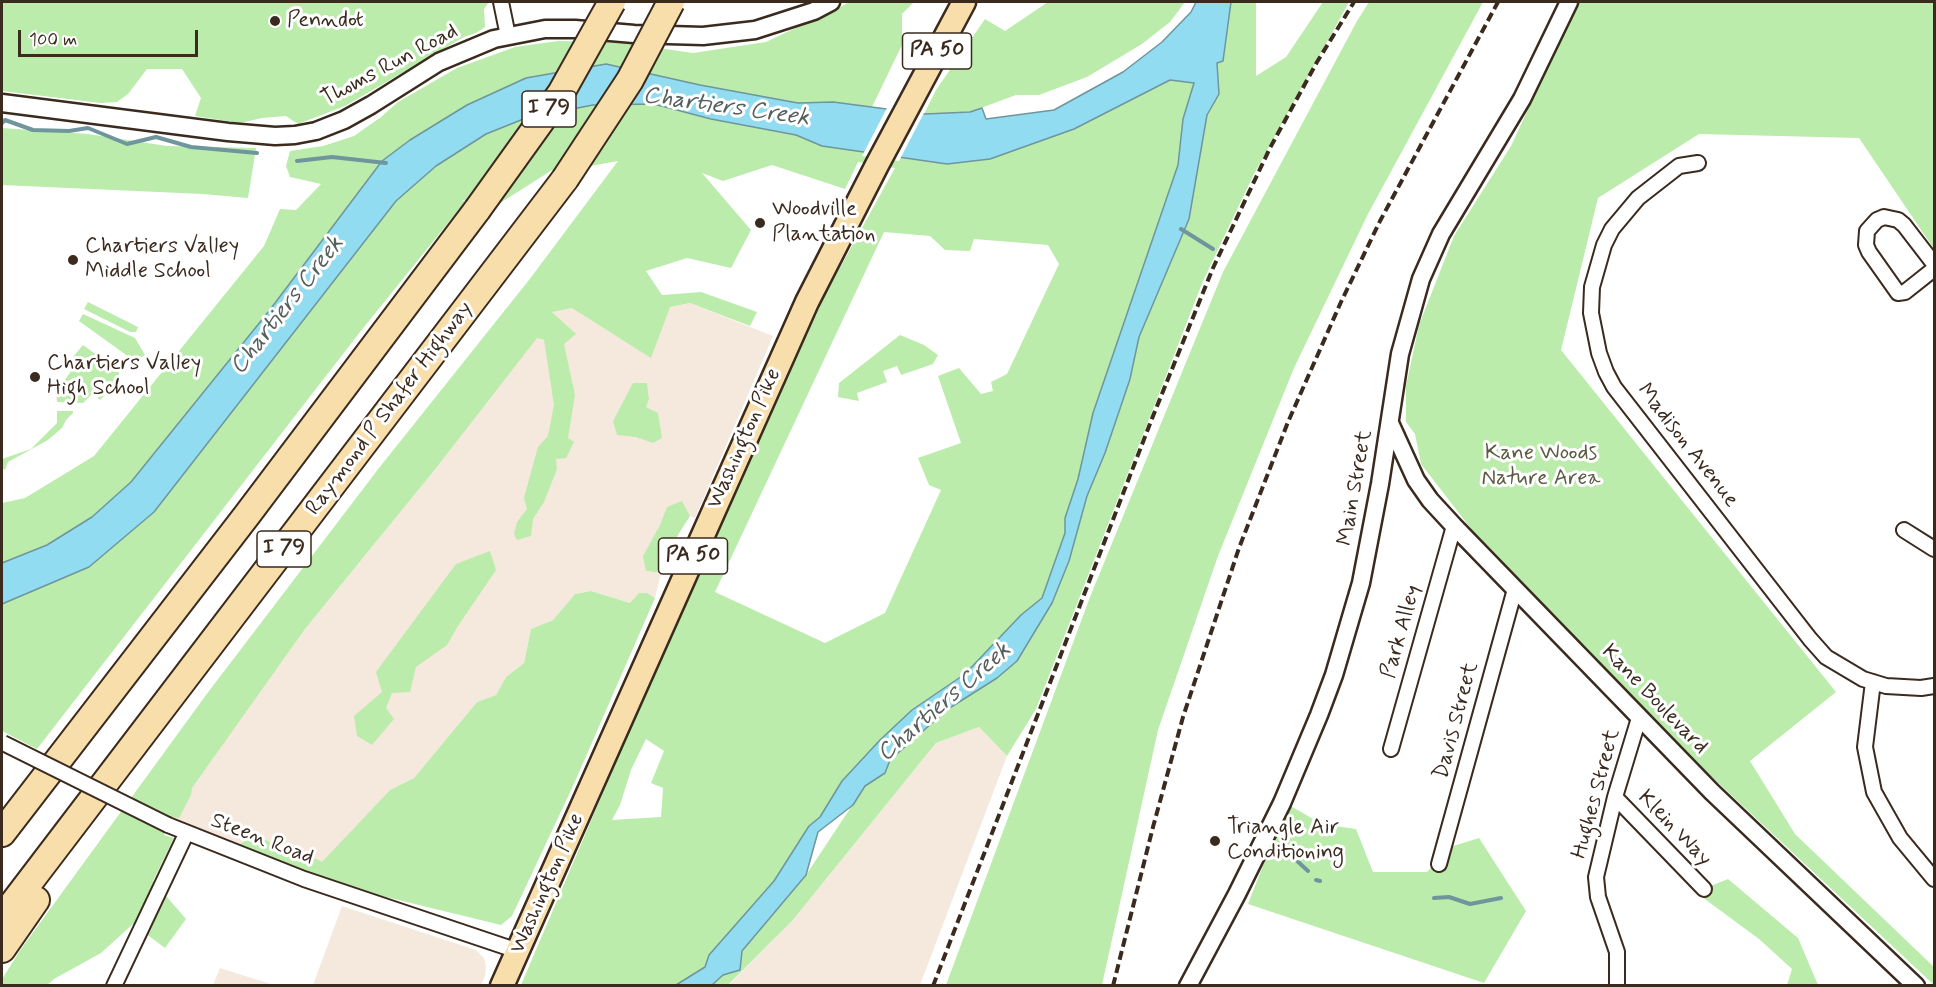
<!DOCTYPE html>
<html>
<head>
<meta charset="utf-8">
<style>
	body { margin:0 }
	#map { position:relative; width:1936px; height:987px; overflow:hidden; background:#fff; font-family:Mynerve,sans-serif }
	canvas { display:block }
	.frame { position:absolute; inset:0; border:3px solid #3b2a1e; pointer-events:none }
	.scale { position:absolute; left:18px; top:30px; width:180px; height:27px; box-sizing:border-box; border:3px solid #3b2a1e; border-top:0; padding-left:8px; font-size:18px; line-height:21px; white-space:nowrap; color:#3b2a1e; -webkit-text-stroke:4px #fff; paint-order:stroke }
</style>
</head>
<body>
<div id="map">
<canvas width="1936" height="987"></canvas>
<div class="frame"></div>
<div class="scale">100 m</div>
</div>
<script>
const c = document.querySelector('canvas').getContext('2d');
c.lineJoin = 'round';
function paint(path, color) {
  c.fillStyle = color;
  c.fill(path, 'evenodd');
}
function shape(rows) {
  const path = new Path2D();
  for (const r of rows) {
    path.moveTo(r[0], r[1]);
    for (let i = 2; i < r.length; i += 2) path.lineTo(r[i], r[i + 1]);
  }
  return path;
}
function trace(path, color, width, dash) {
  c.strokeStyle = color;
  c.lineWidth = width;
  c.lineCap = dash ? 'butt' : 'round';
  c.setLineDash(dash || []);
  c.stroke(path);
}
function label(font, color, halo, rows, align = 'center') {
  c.font = font + ' Mynerve,sans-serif';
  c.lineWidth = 6;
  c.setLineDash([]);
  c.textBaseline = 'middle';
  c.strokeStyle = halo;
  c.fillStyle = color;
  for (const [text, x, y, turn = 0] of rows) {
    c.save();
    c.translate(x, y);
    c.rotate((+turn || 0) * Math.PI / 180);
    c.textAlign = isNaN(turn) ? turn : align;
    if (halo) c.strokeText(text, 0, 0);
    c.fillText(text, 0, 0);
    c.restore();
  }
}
paint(shape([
	[589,235,670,307,690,303,773,336,695,518,667,507,646,571,661,573,655,598,647,593,630,603,591,591,575,594,553,620,531,629,524,663,506,677,496,695,477,702,414,778,390,790,322,863,296,848,282,848,256,835,244,852,172,817,191,795,191,788,305,629,433,472,536,337,548,342,575,334,552,312],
	[979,727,1007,756,920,985,728,986,792,921,936,743],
	[342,906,476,950,484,958,486,966,485,976,481,985,313,985],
	[220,968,274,985,213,985]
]), '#f5e9de');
paint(shape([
	[2,2,489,2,484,9,485,27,476,33,464,37,345,106,298,124,286,116,262,118,240,123,195,116,201,98,182,69,147,69,128,94,117,102,101,103,2,91],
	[850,2,914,2,902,14,902,45,872,107,833,102,798,103,700,85,606,64,526,78,467,105,410,140,382,161,269,311,131,482,92,517,47,545,2,563,2,503,25,498,94,456,264,246,280,209,296,210,321,184,290,177,286,166,290,151,323,146,354,136,381,117,398,102,457,68,515,47,558,41,618,42,693,53,766,42],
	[1048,2,1185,2,1170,22,1142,44,1087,77,1039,95,1016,95,970,112,924,114,936,90,985,19,1005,31],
	[1231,2,1256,2,1256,76,1286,57,1323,2,1349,2,1254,174,1203,281,1036,709,1007,756,979,727,936,743,792,921,728,985,712,986,723,975,740,970,742,951,806,875,865,786,885,773,890,760,948,709,997,678,1052,603,1069,561,1087,496,1105,453,1130,379,1139,337,1189,219,1207,115,1219,94,1217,63,1223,61],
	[1369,2,1483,2,1368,214,1294,368,1218,556,1158,730,1102,985,946,985,1090,597,1223,272,1357,21],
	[1578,2,1934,2,1934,249,1859,138,1699,134,1598,198,1561,350,1836,692,1750,761,1795,834,1934,967,1934,985,1713,778,1493,557,1421,464,1415,434,1406,422,1406,386,1419,325,1454,236,1511,146],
	[1170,80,1195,83,1183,119,1178,165,1093,413,1078,479,1065,518,1065,533,1042,598,1021,615,965,674,912,710,820,817,809,826,774,881,710,955,705,967,676,985,521,985,651,680,826,293,895,168,858,162,845,189,772,165,723,181,702,173,751,230,731,268,687,258,646,271,662,295,701,292,757,312,750,326,690,303,670,307,651,358,572,308,552,312,576,334,564,344,575,395,568,438,574,442,566,458,556,459,557,469,544,502,533,519,531,536,517,540,514,534,517,522,527,509,524,498,538,447,548,436,554,405,544,340,537,338,433,472,305,629,192,788,191,795,179,818,172,817,164,835,174,838,153,881,186,919,165,948,133,924,101,953,54,979,47,985,2,986,2,979,21,949,206,695,379,468,529,280,618,161,590,166,557,167,497,205,462,200,465,202,360,332,37,749,2,731,2,604,89,567,154,512,396,201,436,166,486,134,526,118,593,105,654,104,711,119,796,135,822,146,947,164,990,159,1074,129],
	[884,232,930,236,945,250,970,251,974,239,1048,245,1059,264,1007,374,991,382,993,391,981,394,959,368,938,376,961,443,918,458,929,485,941,490,885,613,825,643,715,592],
	[646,739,664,751,651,783,663,788,661,817,612,820,620,805,631,770],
	[2,128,88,134,167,146,256,148,248,198,203,194,2,185],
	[88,302,138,327,136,332,130,332,84,309],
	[83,314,135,338,145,355,137,360,129,357,79,321],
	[900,335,924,345,938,355,933,364,901,375,897,366,883,371,887,382,857,393,859,401,838,397,839,383],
	[83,345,116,369,119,373,120,381,100,400,95,395,91,395,83,403,57,402,56,393,78,361,73,357],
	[633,383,647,383,649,399,646,407,658,413,662,438,653,443,636,437,617,435,613,421],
	[57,411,73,411,73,413,66,420,62,428,48,440,8,462,5,470,2,468,2,459,31,449,57,423],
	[682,501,690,516,673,543,673,555,661,573,646,571,643,556,660,525,667,507],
	[490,551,496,570,458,626,447,645,416,667,410,692,392,693,386,708,394,719,372,745,357,736,354,716,382,692,376,672,456,564],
	[591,591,630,603,639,593,647,593,655,598,573,786,512,916,501,925,374,894,244,852,240,844,256,835,282,848,296,848,322,862,390,790,414,778,477,702,496,695,506,677,524,663,531,629,553,620,575,594],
	[1287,804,1322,824,1356,829,1373,872,1427,872,1450,847,1479,838,1526,911,1484,983,1248,904],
	[1728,879,1798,938,1818,985,1787,985,1792,969,1759,939,1702,897,1713,885]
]), '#bbecac');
const water = shape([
	[1196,2,1231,2,1223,61,1217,63,1219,94,1207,115,1189,219,1139,337,1130,379,1105,453,1087,496,1069,561,1052,603,1017,661,997,678,948,709,890,760,885,773,865,786,853,805,818,832,806,875,742,951,740,970,723,975,712,985,676,985,705,967,709,955,774,881,809,826,820,817,842,781,880,740,912,710,965,674,1021,615,1042,598,1065,533,1065,518,1078,479,1093,413,1178,165,1183,119,1194,83,1170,80,1074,129,990,159,947,164,822,146,796,135,711,119,654,104,593,105,526,118,486,134,436,166,396,201,154,512,89,567,2,604,2,563,47,545,92,517,131,482,269,311,382,161,410,140,467,105,526,78,606,64,700,85,798,103,833,102,925,114,970,112,982,108,986,119,1054,110,1123,72,1162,42,1191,12,1196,2]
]);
paint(water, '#91dcf1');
trace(water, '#6f959d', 1.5);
paint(shape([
	[888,106,925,111,899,161,862,156]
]), '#fff');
trace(shape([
	[2,123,5,120,33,130,69,131,88,128,127,144,156,137,191,147,257,153],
	[297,161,332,157,386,163],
	[1181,229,1213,249],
	[1281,846,1308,871],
	[1316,880,1320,881],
	[1434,898,1449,897,1470,904,1501,898]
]), '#6f959d', 4);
const minor = shape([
	[501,2,508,36],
	[1698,163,1679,166,1638,198,1612,229,1604,245,1592,287,1591,313,1599,353,1606,372,1614,387,1810,639,1826,657,1863,679,1886,686,1921,688,1934,686],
	[1934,264,1904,225,1898,220,1884,217,1877,220,1867,231,1866,245,1869,252,1898,293,1905,292,1934,269],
	[1904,530,1934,549],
	[1873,682,1865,747,1874,792,1900,838,1934,879],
	[1391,749,1454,526],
	[1615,797,1704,889],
	[168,825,304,879,518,951],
	[1439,864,1515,589],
	[114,986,186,834],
	[1617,986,1617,952,1598,897,1596,877,1615,797,1639,718]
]);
const tertiary = shape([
	[2,103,228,132,275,136,295,135,316,131,344,120,371,105,439,62,494,39,545,29,575,29,634,34,703,36,755,30,814,11,831,2],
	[1390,423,1416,480,1430,500,1454,526,1712,792,1916,986],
	[1188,986,1237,894,1282,803,1319,715,1334,675,1361,583,1380,484,1400,354,1421,279,1441,234,1522,99,1569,2]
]);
const primary = shape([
	[502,986,807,302,877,165,964,2]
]);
const motorway = shape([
	[2,833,247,515,477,210],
	[2,918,565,179],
	[2,949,36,900]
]);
trace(minor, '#3b2a1e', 18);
trace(tertiary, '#3b2a1e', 21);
trace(primary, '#3b2a1e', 27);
trace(motorway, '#3b2a1e', 30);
trace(minor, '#fff', 14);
trace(tertiary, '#fff', 16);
trace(primary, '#f8deab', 22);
trace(motorway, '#f8deab', 26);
trace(shape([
	[933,986,1153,416,1213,268,1270,148,1317,62,1354,2],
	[1113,986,1153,827,1183,717,1239,548,1288,422,1341,302,1380,221,1498,2]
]), '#3b2a1e', 4, [9, 4.5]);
const minorBridge = shape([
	[3,743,168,825]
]);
const motorwayBridge = shape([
	[565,179,630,80,671,2],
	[477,210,561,93,612,2]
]);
trace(minorBridge, '#3b2a1e', 18, []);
trace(motorwayBridge, '#3b2a1e', 30, []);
trace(minorBridge, '#fff', 14);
trace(motorwayBridge, '#f8deab', 26);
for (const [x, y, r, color] of [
	[275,21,6,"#3b2a1e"],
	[760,223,6,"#3b2a1e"],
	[73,260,6,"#3b2a1e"],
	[35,377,6,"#3b2a1e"],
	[1215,841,6,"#3b2a1e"]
]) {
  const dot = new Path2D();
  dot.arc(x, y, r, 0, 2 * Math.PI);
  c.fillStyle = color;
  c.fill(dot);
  trace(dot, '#fff', 2);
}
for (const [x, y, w] of [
	[937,51,69],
	[549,109,54],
	[284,549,54],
	[693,556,69]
]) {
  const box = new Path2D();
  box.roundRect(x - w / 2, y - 18, w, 36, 4.5);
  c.fillStyle = '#fff';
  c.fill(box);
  trace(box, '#3b2a1e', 1.5);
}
label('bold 21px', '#3b2a1e', null, [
	["PA 50",937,51],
	["I 79",549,109],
	["I 79",284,549],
	["PA 50",693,556]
]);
label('22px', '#3b2a1e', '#fff', [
	["Penndot",287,21],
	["Woodville",772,210],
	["Plantation",772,235],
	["Chartiers Valley",85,247],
	["Middle School",85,272],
	["Chartiers Valley",47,364],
	["High School",47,389],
	["Triangle Air",1227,828],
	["Conditioning",1227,853]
], 'left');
label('22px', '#3b2a1e', '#fff', [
	["Thoms Run Road",390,66,-28],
	["Raymond P Shafer Highway",390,409,-53],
	["Washington Pike",745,439,-66],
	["Madison Avenue",1687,446,52],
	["Main Street",1356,488,-80],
	["Park Alley",1402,632,-74],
	["Kane Boulevard",1654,700,46],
	["Davis Street",1457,721,-75],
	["Hughes Street",1597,794,-75],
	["Klein Way",1674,829,46],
	["Steen Road",262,840,21],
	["Washington Pike",548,884,-66]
]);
label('22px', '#5b5a42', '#fff', [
	["Kane Woods",1541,454],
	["Nature Area",1541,479]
]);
label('italic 24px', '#555f5d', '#fff', [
	["Chartiers Creek",726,108,8],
	["Chartiers Creek",288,306,-52],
	["Chartiers Creek",945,703,-41]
]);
</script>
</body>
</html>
